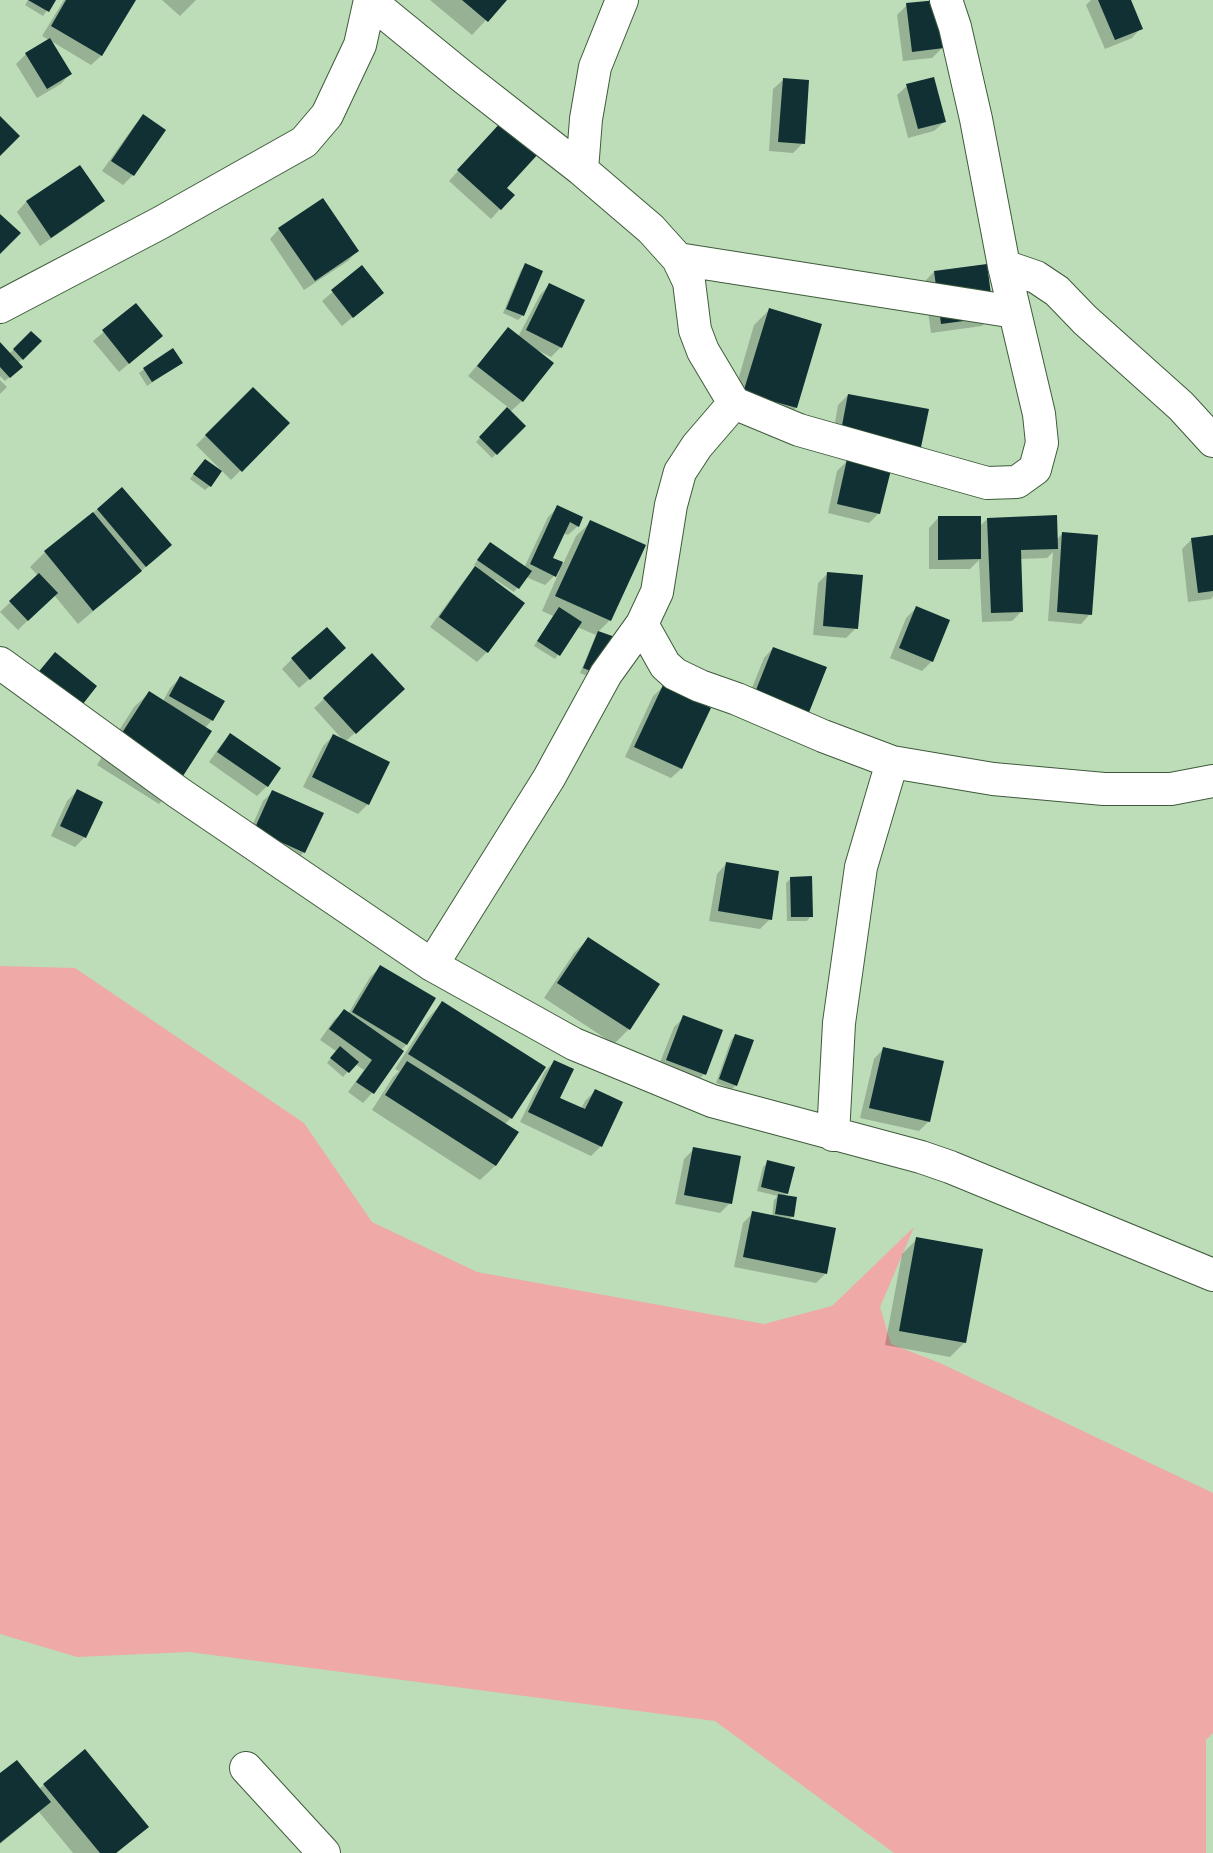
<!DOCTYPE html>
<html>
<head>
<meta charset="utf-8">
<style>
	body { margin:0 }
	canvas { display:block; background:#bcddb8 }
</style>
</head>
<body>
<canvas width="1213" height="1853"></canvas>
<script>
const c = document.querySelector('canvas').getContext('2d');
c.lineJoin = 'round';
function paint(path, color) {
  c.fillStyle = color;
  c.fill(path, 'evenodd');
}
function shape(rows) {
  const path = new Path2D();
  for (const r of rows) {
    path.moveTo(r[0], r[1]);
    for (let i = 2; i < r.length; i += 2) path.lineTo(r[i], r[i + 1]);
  }
  return path;
}
function trace(path, color, width, dash) {
  c.strokeStyle = color;
  c.lineWidth = width;
  c.lineCap = dash ? 'butt' : 'round';
  c.setLineDash(dash || []);
  c.stroke(path);
}
paint(shape([
	[0,966,75,968,304,1123,372,1222,477,1272,764,1324,832,1306,914,1227,880,1307,891,1344,940,1363,1213,1493,1213,1733,1206,1740,1206,1853,894,1853,715,1721,189,1652,77,1657,0,1634]
]), '#efa9a6');
paint(shape([
	[28,0,54,0,43,16,25,5],
	[64,0,135,0,101,56,91,65,51,41,70,74,61,84,37,98,16,64,26,54,49,40,42,36],
	[162,0,196,0,180,16],
	[430,0,505,0,472,35],
	[1091,0,1130,0,1141,28,1132,38,1105,49,1086,5],
	[907,5,942,48,932,58,903,61,897,15],
	[783,80,803,143,793,153,769,151,773,89],
	[907,86,944,122,934,131,908,138,897,95],
	[143,116,164,130,133,175,123,185,102,171,134,126],
	[493,132,505,188,500,209,491,219,449,181],
	[79,167,103,201,93,210,40,246,17,212,26,202],
	[279,229,357,251,348,261,304,290,270,239],
	[526,265,523,315,518,320,503,313,521,270],
	[362,267,382,293,342,326,322,301],
	[934,272,992,316,982,326,931,333,924,282],
	[549,285,561,347,551,357,537,350,522,401,510,412,524,426,492,458,476,442,509,408,468,376,508,329,518,337,540,295],
	[136,305,161,336,119,372,93,341],
	[769,310,796,408,781,422,730,408,754,325],
	[31,333,40,341,17,364,21,367,5,381,0,376,0,344,9,354],
	[181,363,147,386,139,373,144,369],
	[0,380,7,387,0,394],
	[253,389,288,423,231,480,196,445],
	[848,395,927,410,831,446,838,405],
	[847,461,879,513,869,523,828,513,837,471],
	[200,465,210,486,205,490,190,479],
	[122,489,160,555,78,624,54,595,18,630,0,612,38,576,30,567,45,552],
	[558,507,578,526,568,535,563,533,551,558,563,564,576,536,591,522,610,620,598,632,597,680,580,673,596,635,577,627,555,659,534,646,553,616,542,611,560,570,545,585,526,577,514,592,496,580,494,582,487,652,477,662,430,627,466,578,477,567,474,565,486,549,524,568,548,517],
	[938,518,980,526,987,519,1056,540,1063,533,1090,614,1081,624,1048,621,1053,552,1047,558,1020,559,1022,611,1012,621,982,622,979,560,970,569,929,569,929,528],
	[1213,536,1213,596,1211,599,1188,602,1182,549,1192,539],
	[828,573,856,628,846,638,813,635,818,583],
	[916,608,932,661,922,671,890,658,906,618],
	[773,648,825,668,745,705,764,658],
	[334,658,299,688,282,669,292,659],
	[180,678,212,720,205,728,173,789,159,804,97,765,134,707,149,693,163,701,170,688],
	[663,687,709,708,681,769,671,778,625,757,653,696],
	[393,698,345,742,368,804,358,814,303,787,323,746,333,736,344,741,314,708,324,699],
	[230,735,267,786,257,796,209,762,221,745],
	[77,791,85,837,75,847,51,836,67,801],
	[273,791,304,852,294,862,246,840,263,801],
	[726,864,770,919,760,929,709,921,717,874],
	[791,878,811,916,807,921,787,921,786,883],
	[588,939,629,1029,614,1044,544,998,574,953],
	[380,967,406,1045,400,1051,402,1052,372,1093,363,1103,348,1092,364,1070,355,1064,343,1077,327,1063,336,1051,320,1040,334,1020,344,1011,348,1014,370,977],
	[442,1003,544,1067,511,1118,504,1125,517,1133,495,1166,480,1180,372,1110,393,1077,399,1071,395,1069,428,1018],
	[684,1017,704,1074,695,1084,657,1070,674,1027],
	[735,1036,736,1085,732,1089,716,1083,731,1040],
	[883,1049,929,1121,919,1131,860,1118,874,1059],
	[555,1061,558,1099,581,1109,585,1101,595,1091,621,1103,600,1147,591,1156,520,1122,545,1071],
	[694,1149,730,1203,720,1213,675,1204,684,1159],
	[768,1162,787,1193,784,1196,793,1216,789,1220,826,1273,816,1283,734,1267,743,1223,753,1213,772,1217,774,1200,778,1196,757,1191,763,1167],
	[917,1239,965,1342,950,1357,885,1345,902,1254],
	[85,1751,147,1826,117,1853,73,1853,39,1812,0,1844,0,1775,39,1789]
]), '#0003');
paint(shape([
	[28,0,56,0,49,12],
	[66,0,136,0,102,56,51,26],
	[462,0,507,0,488,22],
	[938,0,944,48,912,52,906,3],
	[1098,0,1131,0,1143,29,1115,40],
	[50,38,72,74,47,89,25,53],
	[934,77,946,122,918,129,906,84],
	[783,78,809,80,805,144,778,142],
	[143,114,166,130,134,176,111,161],
	[0,116,20,136,0,156],
	[503,120,539,153,507,188,515,195,501,210,457,170],
	[80,165,105,201,51,238,26,201],
	[323,198,359,251,315,281,278,228],
	[0,214,21,233,0,254],
	[525,263,543,271,524,316,506,309],
	[987,264,994,317,941,324,934,271],
	[362,265,384,293,353,318,331,290],
	[549,283,585,300,562,348,526,330],
	[136,303,163,336,129,364,102,330],
	[769,308,822,324,797,408,743,393],
	[508,327,554,363,523,402,477,366],
	[31,331,42,341,23,360,13,349],
	[0,342,23,367,10,378,0,367],
	[173,348,183,363,152,382,143,368],
	[253,387,290,423,242,472,205,435],
	[848,394,929,409,920,452,840,436],
	[507,407,526,426,497,455,479,437],
	[205,459,222,471,211,487,193,474],
	[847,459,891,470,880,514,837,504],
	[122,487,172,545,146,567,97,509],
	[557,505,583,517,579,527,570,522,553,558,563,562,556,577,530,564],
	[93,512,142,571,93,611,44,551],
	[1057,515,1058,549,1021,550,1023,612,991,613,987,518],
	[938,516,981,516,981,559,938,560],
	[590,520,646,545,611,621,555,596],
	[1062,532,1098,535,1092,615,1057,612],
	[1213,535,1213,591,1198,593,1191,538],
	[490,542,532,571,519,589,477,560],
	[475,566,525,603,488,653,439,617],
	[827,572,863,575,858,629,823,626],
	[39,573,58,593,28,621,9,601],
	[916,606,950,620,933,662,899,648],
	[559,607,582,622,560,656,537,641],
	[327,627,346,648,310,680,291,658],
	[598,631,618,638,603,676,583,668],
	[773,647,827,667,808,715,754,695],
	[55,652,97,686,79,709,36,675],
	[372,653,405,689,356,734,323,698],
	[180,676,225,701,213,721,169,696],
	[663,685,711,708,682,769,634,747],
	[149,691,212,731,174,790,111,750],
	[230,733,281,768,268,787,217,752],
	[333,734,390,762,369,805,312,777],
	[77,789,103,802,86,838,60,826],
	[272,790,324,813,305,853,254,830],
	[726,862,779,871,772,920,718,911],
	[812,876,813,917,791,917,790,877],
	[588,937,660,984,630,1030,557,983],
	[380,965,436,998,407,1045,352,1012],
	[442,1001,546,1067,512,1119,408,1054],
	[344,1009,404,1051,374,1094,356,1082,372,1060,329,1029],
	[683,1015,723,1030,706,1075,666,1060],
	[735,1034,754,1040,737,1086,719,1079],
	[340,1046,359,1062,349,1073,330,1058],
	[883,1047,944,1061,930,1122,869,1108],
	[554,1060,574,1069,560,1098,585,1109,595,1089,623,1102,602,1147,528,1112],
	[407,1061,519,1132,496,1166,385,1095],
	[693,1147,741,1156,732,1204,684,1195],
	[767,1160,795,1167,788,1194,761,1187],
	[778,1194,797,1197,794,1217,775,1214],
	[752,1211,836,1228,827,1274,743,1257],
	[916,1237,983,1249,966,1343,899,1331],
	[85,1749,149,1827,116,1853,100,1853,43,1784],
	[17,1760,51,1802,0,1843,0,1773]
]), '#103033');
const minor = shape([
	[370,1,463,77,582,170,651,229,678,259,689,282,695,330,703,351,734,403,799,430,987,483,1017,482,1035,469,1042,443,1039,414,1004,266,976,119,955,27,946,0],
	[582,170,586,119,595,67,622,0],
	[678,259,1015,312],
	[1004,266,1036,277,1057,291,1085,320,1181,406,1213,441],
	[0,307,160,223,304,142,327,115,360,45,370,0],
	[642,624,665,665,675,674,700,686,737,699,823,736,892,762,993,779,1104,789,1171,789,1213,781],
	[0,663,179,793,432,965,574,1044,712,1101,921,1157,950,1167,1213,1275],
	[432,965,549,778,606,674,642,624,657,592,671,505,680,472,697,446,734,403],
	[833,1135,839,1023,861,867,892,762],
	[246,1768,324,1853]
]);
trace(minor, '#3f5b3b', 34);
trace(minor, '#fff', 32);
</script>
</body>
</html>
